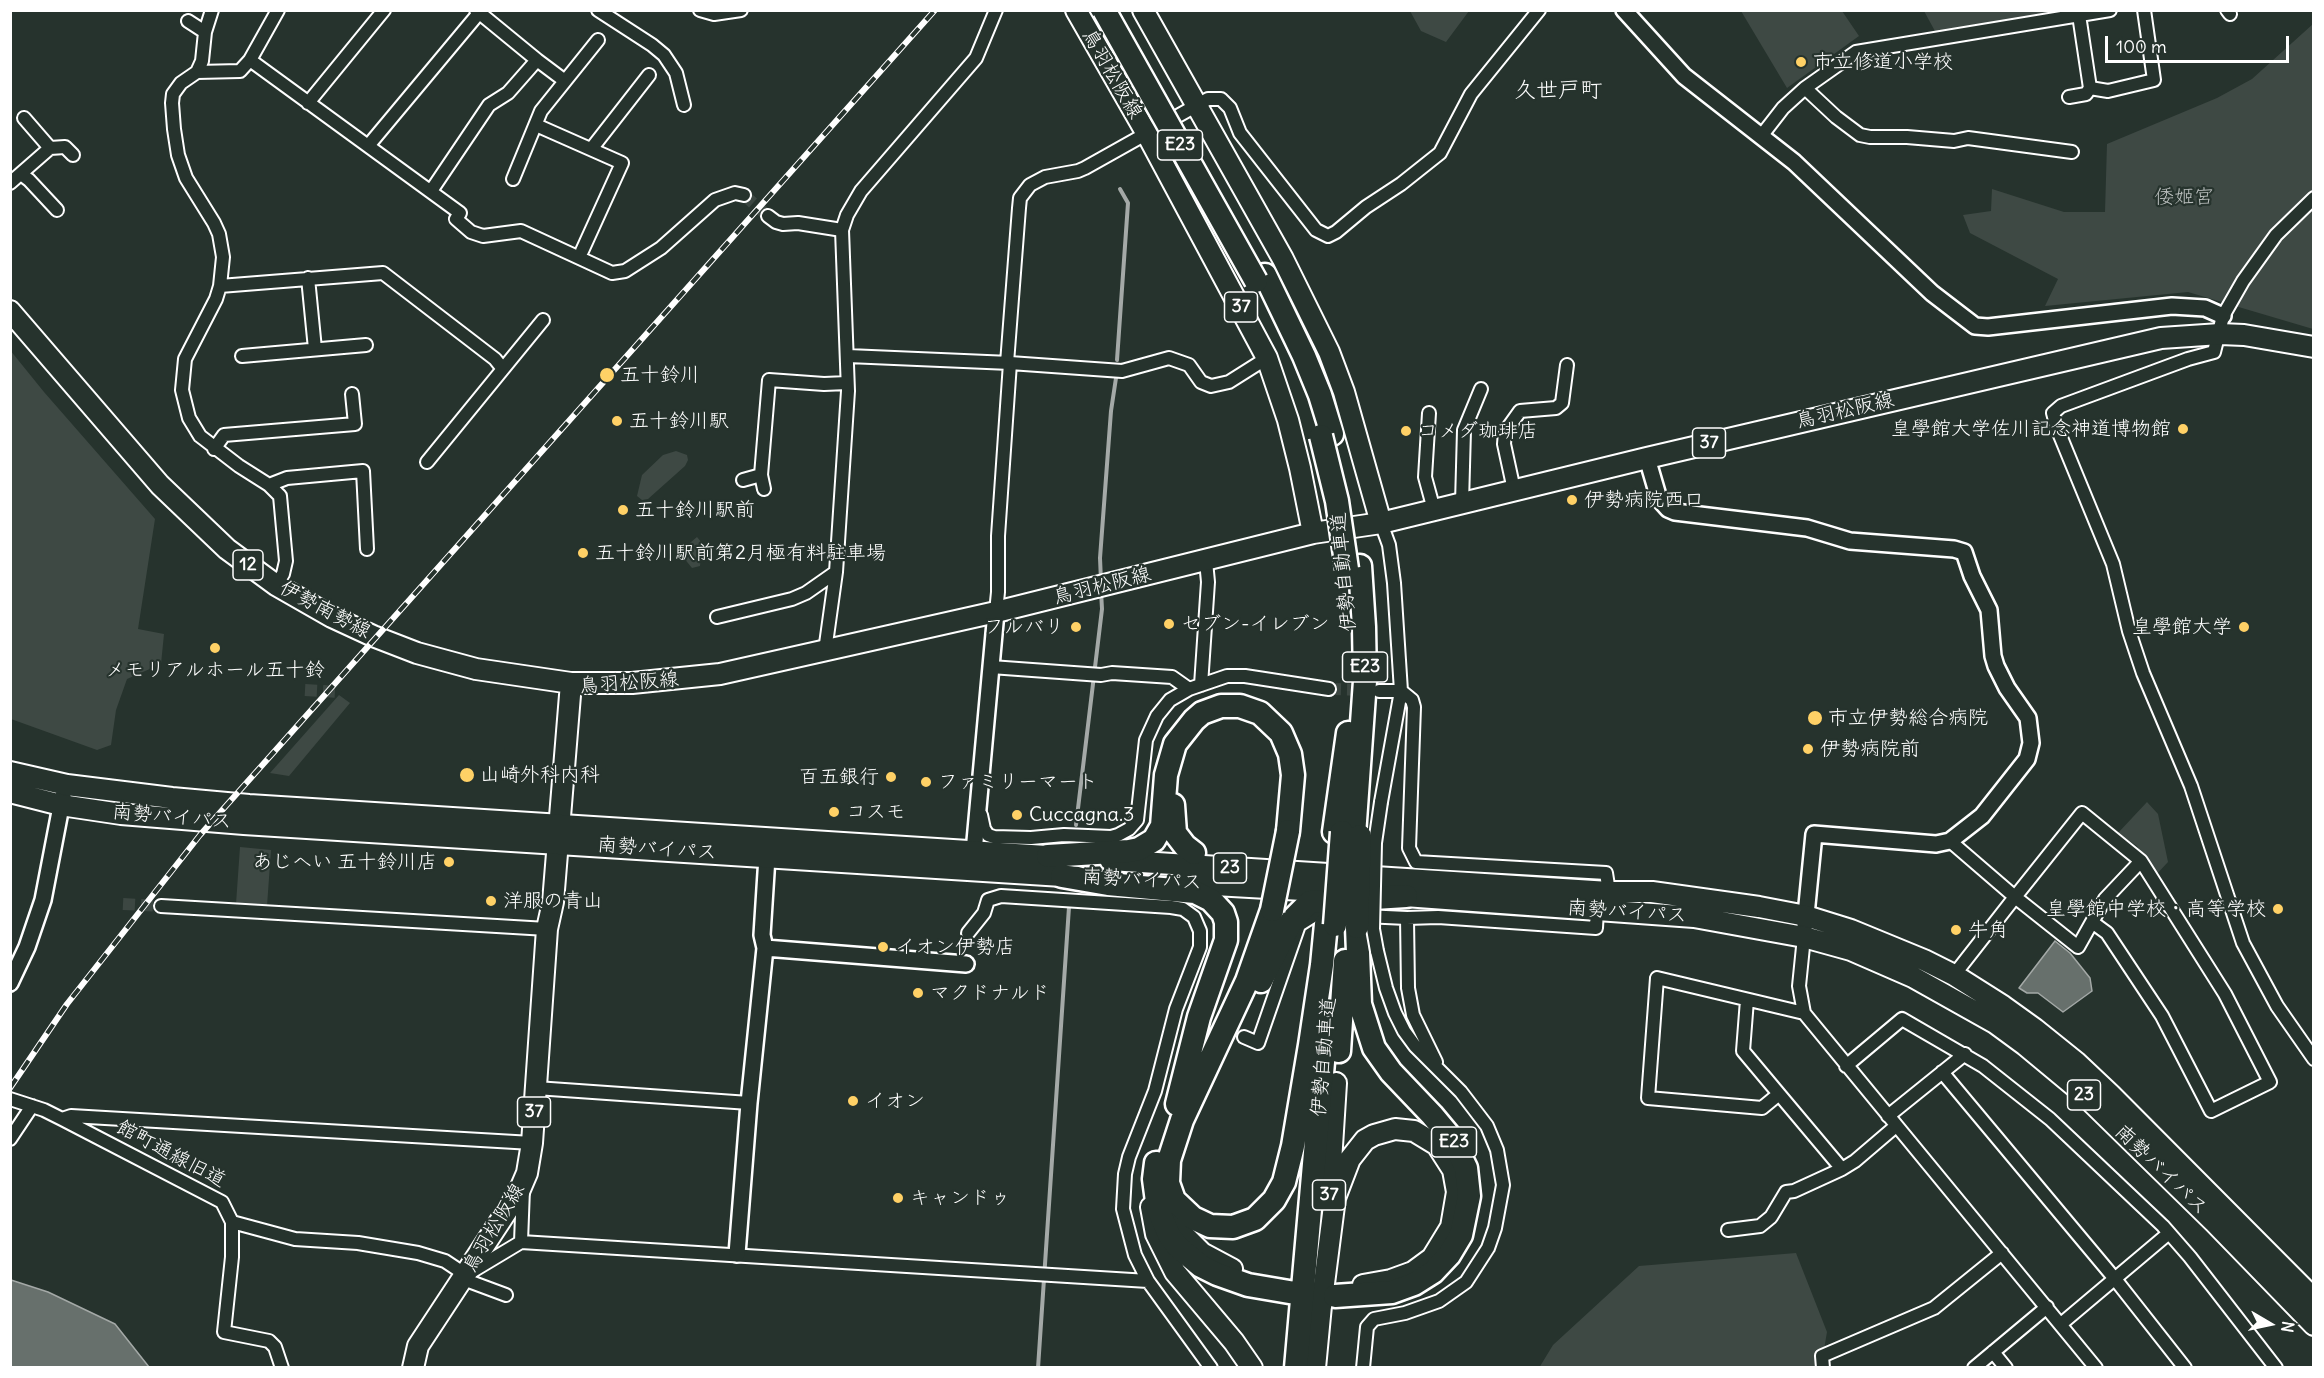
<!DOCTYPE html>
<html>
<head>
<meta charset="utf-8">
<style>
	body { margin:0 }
	#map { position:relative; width:2324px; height:1378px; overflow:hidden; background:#26332d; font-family:Delius,sans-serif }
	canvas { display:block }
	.frame { position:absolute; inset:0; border:12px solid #fff; pointer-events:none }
	.north { position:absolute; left:2240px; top:1294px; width:60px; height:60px; -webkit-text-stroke:4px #26332d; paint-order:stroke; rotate:99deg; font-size:16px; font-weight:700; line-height:24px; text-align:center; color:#fff }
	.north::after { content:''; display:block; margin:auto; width:21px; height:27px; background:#fff; clip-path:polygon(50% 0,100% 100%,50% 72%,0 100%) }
	.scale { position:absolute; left:2105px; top:36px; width:184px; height:27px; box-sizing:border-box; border:3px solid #fff; border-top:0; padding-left:8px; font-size:18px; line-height:21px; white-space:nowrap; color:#fff; -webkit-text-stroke:4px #26332d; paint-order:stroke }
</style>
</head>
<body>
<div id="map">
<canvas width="2324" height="1378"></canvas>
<div class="frame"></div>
<div class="north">N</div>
<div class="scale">100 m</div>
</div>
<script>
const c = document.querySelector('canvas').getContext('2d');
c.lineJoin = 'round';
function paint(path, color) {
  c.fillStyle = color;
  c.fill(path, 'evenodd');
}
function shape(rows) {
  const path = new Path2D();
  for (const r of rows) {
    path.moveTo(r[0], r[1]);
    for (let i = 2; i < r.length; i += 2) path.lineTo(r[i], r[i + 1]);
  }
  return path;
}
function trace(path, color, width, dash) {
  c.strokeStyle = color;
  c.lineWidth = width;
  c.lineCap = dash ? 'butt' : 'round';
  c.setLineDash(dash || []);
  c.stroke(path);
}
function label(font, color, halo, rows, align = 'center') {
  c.font = font + ' Delius,"Klee One",sans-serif';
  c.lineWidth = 4.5;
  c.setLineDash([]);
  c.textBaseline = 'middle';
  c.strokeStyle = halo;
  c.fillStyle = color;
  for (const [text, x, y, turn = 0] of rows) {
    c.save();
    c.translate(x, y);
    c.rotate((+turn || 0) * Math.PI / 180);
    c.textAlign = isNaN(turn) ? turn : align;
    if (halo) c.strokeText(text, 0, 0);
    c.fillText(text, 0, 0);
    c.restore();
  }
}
paint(shape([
	[1410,11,1469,11,1446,42,1421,31],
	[1741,11,1842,11,1859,36,1787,88],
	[1924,11,2078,11,1936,33],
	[2313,24,2313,329,2188,292,2045,306,2058,279,1970,233,1963,215,1991,211,1992,189,2064,212,2105,212,2107,144,2217,98,2252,79],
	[10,350,44,392,155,519,138,629,164,634,161,664,127,679,116,710,111,745,97,750,11,719],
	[676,451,687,455,688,460,685,466,648,499,642,500,637,496,642,475,663,455],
	[697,537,702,543,700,566,692,568,679,552],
	[339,695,350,703,289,776,270,773],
	[2147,802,2158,814,2168,862,2155,876,2137,846,2118,833],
	[240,847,271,850,267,906,236,904],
	[1796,1253,1827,1332,1821,1367,1539,1368,1553,1345,1639,1266]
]), '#3e4944');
const water = shape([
	[2055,941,2070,953,2090,978,2092,991,2063,1012,2038,993,2027,993,2019,988,2055,941],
	[11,1280,48,1292,115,1324,149,1367,11,1367,11,1280]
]);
paint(water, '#67706c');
trace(water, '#a4a9a7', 1.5);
trace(shape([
	[1117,360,1128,203,1120,189],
	[1101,581,1100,558,1111,411,1116,378],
	[1076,825,1102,609,1101,591],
	[1038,1368,1069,907]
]), '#a4a9a7', 4);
trace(shape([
	[744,195,768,216],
	[1329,689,1369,690],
	[305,690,341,692],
	[123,904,161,906],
	[1196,1015,1244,1037]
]), '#3c4742', 12, [12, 6]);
const minor = shape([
	[598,10,652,45,664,55,676,73,684,105],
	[700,10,714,14,741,10],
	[2227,10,2230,14],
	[188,21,205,32,202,61,197,72,181,83,173,94,172,103,174,129,178,155,186,178,214,223,219,234,223,257,220,286,216,299,185,359,182,390,189,418,200,436,239,466,269,485,280,496,286,561,283,574,276,585],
	[205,32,212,10],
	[250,60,460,213,456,219,471,232,483,236,521,231,612,273,625,271,661,248,715,200,735,193,744,195],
	[537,60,565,81],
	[197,72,240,71,250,60,278,10],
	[1805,88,1836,117,1860,135,1870,137,1907,137,1954,141,1968,138,2072,152],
	[2090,88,2108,91,2154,80,2144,10],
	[2069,97,2086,94,2090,88,2079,15],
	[308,103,384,10],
	[24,118,50,148],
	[536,125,622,163,582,251],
	[1762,135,1783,108,1805,88,1856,52,2110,10],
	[368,146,479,13],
	[592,148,649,75],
	[21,174,29,180,57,210],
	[513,179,541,111,598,40],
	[10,183,50,148,65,147,73,155],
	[431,191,489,105,508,93,537,60,476,10],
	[2314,198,2276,235,2243,281,2223,316,2214,352,2188,359,2061,406,2053,413,2057,428,2113,564,2129,631,2143,673,2191,786,2243,943,2277,1006,2314,1059],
	[768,216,776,222,783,224,798,223,842,230],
	[308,278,315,349],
	[220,286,383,273,495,359,503,369],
	[242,356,366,345],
	[848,356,1010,363,1122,371,1169,358,1189,365,1201,382,1211,386,1229,382,1267,358],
	[1007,363,1019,208,1020,198,1030,185,1045,177,1078,171,1085,168,1208,99,1221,99,1230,108,1240,133,1316,230,1328,236,1336,232,1366,207,1401,184,1440,153,1471,94,1539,10],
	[1429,413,1425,477,1434,510],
	[214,449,224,435,355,424,352,394],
	[427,462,543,320],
	[743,480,761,475],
	[269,485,287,478,363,471,367,549],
	[764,489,761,475,769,380,824,384,847,383],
	[1514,490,1504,444,1505,432,1520,411,1556,408,1562,403,1567,365],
	[1462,503,1464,430,1481,389],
	[1381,523,1389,545,1394,583,1401,691,1412,700,1414,707,1409,848,1416,862,1606,873,1609,892],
	[996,612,998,592,998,536,1010,363],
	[717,617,792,599,806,593,836,572],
	[825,651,836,572,848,391,842,230,847,215,861,191,976,58,996,10],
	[991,667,1101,675,1112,673,1172,677,1189,689],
	[1201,685,1208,582,1206,561],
	[1379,691,1401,691,1381,802],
	[2082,813,2141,861,2225,994,2270,1082,2211,1111,2162,1016,2107,933,2092,922,2078,947,2015,897,2082,813],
	[981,815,984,829,988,835,994,837,1031,838,1064,835,1111,837,1118,835,1129,829,1137,820,1146,740,1157,716,1170,700,1189,689,1227,676,1245,676,1329,689],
	[1950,841,2015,897,1954,975],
	[161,906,547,929],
	[1364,916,1407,918],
	[2092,922,2105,899,2141,861],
	[968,933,984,913,988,900,1001,896,1171,907,1183,909,1194,917,1200,931,1200,947,1176,1009,1155,1091,1129,1157,1125,1174,1123,1209,1135,1255,1148,1281,1211,1368],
	[1804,937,1799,986,1804,1013,2096,1368],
	[1747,1000,1743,1051,1779,1094],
	[1804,1013,1657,978,1648,1098,1762,1108,1779,1094,1842,1169,1855,1161,1896,1126],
	[1244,1037,1258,1043,1299,925,1318,913,1340,914],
	[1436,1062,1413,1015,1408,988,1407,918,1438,917,1596,928,1597,910],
	[1846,1066,1902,1019,1983,1066,2050,1119,2163,1226,2190,1257,2276,1368],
	[1942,1072,2115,1279,2185,1368],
	[536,1088,749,1103],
	[10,1099,44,1110,62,1119,222,1202,232,1222,232,1257,224,1332,269,1341,275,1347,282,1368],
	[1888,1116,1965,1054],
	[62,1119,71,1116,532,1143],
	[10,1139,32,1106],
	[232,1222,295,1239,358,1243,418,1253,445,1261,466,1275,521,1242,1148,1281],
	[1728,1230,1760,1226,1771,1217,1786,1192,1794,1191,1842,1169],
	[521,1242,523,1189],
	[463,1279,506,1295],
	[2061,1324,2169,1233],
	[1993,1352,2006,1368],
	[1363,1368,1367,1327,1374,1319,1405,1313,1439,1301,1466,1282,1488,1248,1495,1228,1503,1185,1497,1150,1487,1126,1461,1092,1415,1046,1404,1031,1395,1013,1386,988,1377,951],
	[1823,1368,1822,1356,1934,1308,2002,1253],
	[1974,1368,2047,1307]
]);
const tertiary = shape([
	[1624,10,1684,76,1794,162,1932,293,1975,326,1988,327,2172,306,2205,308,2223,316],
	[1647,458,1659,499,1668,509,1675,512,1807,528,1850,541,1954,549,1964,552,1972,576,1989,610,1993,656,1996,666,2007,688,2028,718,2031,743,2027,759,1982,816,1950,841,1936,844,1814,834,1805,925],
	[974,852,996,612],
	[765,948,966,964],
	[10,983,27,947,43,900,63,796],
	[737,1254,749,1103,765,948,762,935,767,857]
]);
const primary = shape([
	[1076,10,1147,134,1267,358,1288,420,1300,468,1313,533],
	[1143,10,1283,259,1329,352,1344,392,1381,523],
	[10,311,160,485,227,549,276,585,332,617,373,636,417,653,476,669,571,683,632,683,720,674,996,612,1313,533,1381,523,1647,458,2161,338,2220,334,2244,335,2314,347],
	[1168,1189,1175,1218,1185,1236,1202,1253,1232,1269],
	[1329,1194,1336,1083],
	[1151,1207,1156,1234,1175,1272,1234,1342,1252,1368],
	[1321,1307,1335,1198,1350,1159,1365,1140,1374,1135,1395,1129,1414,1131,1437,1145,1453,1170,1457,1192,1451,1227,1432,1258,1413,1272,1391,1280,1363,1285],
	[413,1368,418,1346,518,1194,527,1173,532,1143,547,929,553,902,571,683],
	[1315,1368,1322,1295]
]);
const trunk = shape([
	[10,772,67,785,172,798,249,805,1062,857],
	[10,792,61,805,121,814,244,824,1078,877],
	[1110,860,1609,892,1652,892,1759,907,1806,916,1851,930,1924,960,1954,975,2003,1006,2035,1029,2076,1062,2111,1095,2314,1299],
	[1179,883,1338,892],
	[1391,895,1694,917,1804,937,1851,950,1913,977,1995,1023,2025,1045,2078,1089,2214,1222,2314,1325]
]);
const motorway = shape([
	[1265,275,1304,356,1320,395,1332,434],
	[1173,805,1175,833,1185,846,1194,853],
	[1334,832,1348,733],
	[1354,835,1365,681,1364,627,1360,566],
	[1048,856,1129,851,1139,849,1154,840,1162,826,1166,775,1175,744,1194,720,1202,713,1221,706,1240,706,1260,713,1281,733,1290,754,1293,775,1288,831],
	[1062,876,1108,884,1195,892,1211,900,1223,913,1226,922,1226,940,1199,1017,1177,1104],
	[1272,910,1247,981,1182,1120,1169,1160,1168,1183,1174,1200,1193,1218,1210,1226,1233,1227,1255,1219,1274,1200,1284,1182,1293,1146,1310,1045,1322,965,1326,924],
	[1261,981,1292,920,1310,902,1406,896],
	[1339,1051,1345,961],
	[1156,1163,1154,1179,1158,1209,1169,1235,1177,1246,1201,1266,1217,1274,1248,1285,1295,1293],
	[1335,1296,1392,1292,1414,1284,1433,1272,1449,1255,1461,1235,1469,1196,1466,1168,1452,1139,1432,1115,1391,1072,1374,1048,1360,1004,1357,927],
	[1296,1368,1326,1028]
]);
trace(minor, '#fff', 16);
trace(tertiary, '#fff', 20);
trace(primary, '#fff', 24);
trace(trunk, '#fff', 24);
trace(motorway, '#fff', 27);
trace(minor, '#26332d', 12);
trace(tertiary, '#26332d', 15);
trace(primary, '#26332d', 20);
trace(trunk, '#26332d', 20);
trace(motorway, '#26332d', 22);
const rail = shape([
	[10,1088,67,1004,200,835,935,10]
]);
trace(rail, '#fff', 6);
trace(rail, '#26332d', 4, [11]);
const minorBridge = shape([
	[1377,951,1373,929,1375,843,1381,802]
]);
const motorwayBridge = shape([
	[1104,10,1256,281],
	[1321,436,1337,501,1347,569],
	[1272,910,1288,831],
	[1335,925,1342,832],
	[1357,927,1360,836]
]);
trace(minorBridge, '#fff', 16, []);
trace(motorwayBridge, '#fff', 27, []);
trace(minorBridge, '#26332d', 12);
trace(motorwayBridge, '#26332d', 22);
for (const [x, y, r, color] of [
	[1801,62,6,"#ffd166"],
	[607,375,8,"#ffd166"],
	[617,421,6,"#ffd166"],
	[2183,429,6,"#ffd166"],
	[1406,431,6,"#ffd166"],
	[1572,500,6,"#ffd166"],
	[623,510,6,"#ffd166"],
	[583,553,6,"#ffd166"],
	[1169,624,6,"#ffd166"],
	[1076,627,6,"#ffd166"],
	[2244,627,6,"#ffd166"],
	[215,648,6,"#ffd166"],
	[1815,718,8,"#ffd166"],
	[1808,749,6,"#ffd166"],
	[467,775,8,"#ffd166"],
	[891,777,6,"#ffd166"],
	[926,782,6,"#ffd166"],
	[834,812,6,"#ffd166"],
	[1017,815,6,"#ffd166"],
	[449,862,6,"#ffd166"],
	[491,901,6,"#ffd166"],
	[2278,909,6,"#ffd166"],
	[1956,930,6,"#ffd166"],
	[883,947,6,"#ffd166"],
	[918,993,6,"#ffd166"],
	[853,1101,6,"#ffd166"],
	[898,1198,6,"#ffd166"]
]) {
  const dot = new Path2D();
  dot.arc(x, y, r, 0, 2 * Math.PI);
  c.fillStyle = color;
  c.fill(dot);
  trace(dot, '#26332d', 2);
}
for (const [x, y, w] of [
	[1180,145,45],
	[1241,307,33],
	[1709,443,33],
	[248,565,30],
	[1365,667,45],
	[1230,868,33],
	[2084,1095,33],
	[534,1112,33],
	[1454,1142,45],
	[1329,1195,33]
]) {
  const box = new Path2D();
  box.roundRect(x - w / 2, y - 15, w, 30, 4.5);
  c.fillStyle = '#26332d';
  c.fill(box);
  trace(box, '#fff', 1.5);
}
label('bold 18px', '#fff', null, [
	["E23",1180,145],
	["37",1241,307],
	["37",1709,443],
	["12",248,565],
	["E23",1365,667],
	["23",1230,868],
	["23",2084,1095],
	["37",534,1112],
	["E23",1454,1142],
	["37",1329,1195]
]);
label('20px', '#fff', '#26332d', [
	["市立修道小学校",1813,62],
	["五十鈴川",620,375],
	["五十鈴川駅",629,421],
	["皇學館大学佐川記念神道博物館",2171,429,"right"],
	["コメダ珈琲店",1418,431],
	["伊勢病院西口",1584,500],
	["五十鈴川駅前",635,510],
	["五十鈴川駅前第2月極有料駐車場",595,553],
	["セブン-イレブン",1181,624],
	["フルバリ",1064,627,"right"],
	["皇學館大学",2232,627,"right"],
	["メモリアルホール五十鈴",215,670,"center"],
	["市立伊勢総合病院",1828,718],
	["伊勢病院前",1820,749],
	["山崎外科内科",480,775],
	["百五銀行",879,777,"right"],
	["ファミリーマート",938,782],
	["コスモ",846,812],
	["Cuccagna.3",1029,815],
	["あじへい 五十鈴川店",437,862,"right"],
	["洋服の青山",503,901],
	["皇學館中学校・高等学校",2266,909,"right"],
	["牛角",1968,930],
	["イオン伊勢店",895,947],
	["マクドナルド",930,993],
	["イオン",865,1101],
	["キャンドゥ",910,1198]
], 'left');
label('20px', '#fff', '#26332d', [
	["鳥羽松阪線",1112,74,60],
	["鳥羽松阪線",1845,411,-13],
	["伊勢自動車道",1344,572,-95],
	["鳥羽松阪線",1102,586,-14],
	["伊勢南勢線",325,610,28],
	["鳥羽松阪線",629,683,-4],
	["南勢バイパス",172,817,5],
	["南勢バイパス",657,849,4],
	["南勢バイパス",1142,880,3],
	["南勢バイパス",1627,912,4],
	["伊勢自動車道",1324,1057,-85],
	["館町通線旧道",171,1154,28],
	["南勢バイパス",2161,1170,44],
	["鳥羽松阪線",494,1228,-59]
]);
label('20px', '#bbbfbe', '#26332d', [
	["倭姬宮",2184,197]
]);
label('22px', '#fff', '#26332d', [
	["久世戸町",1558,91]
]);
</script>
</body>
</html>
